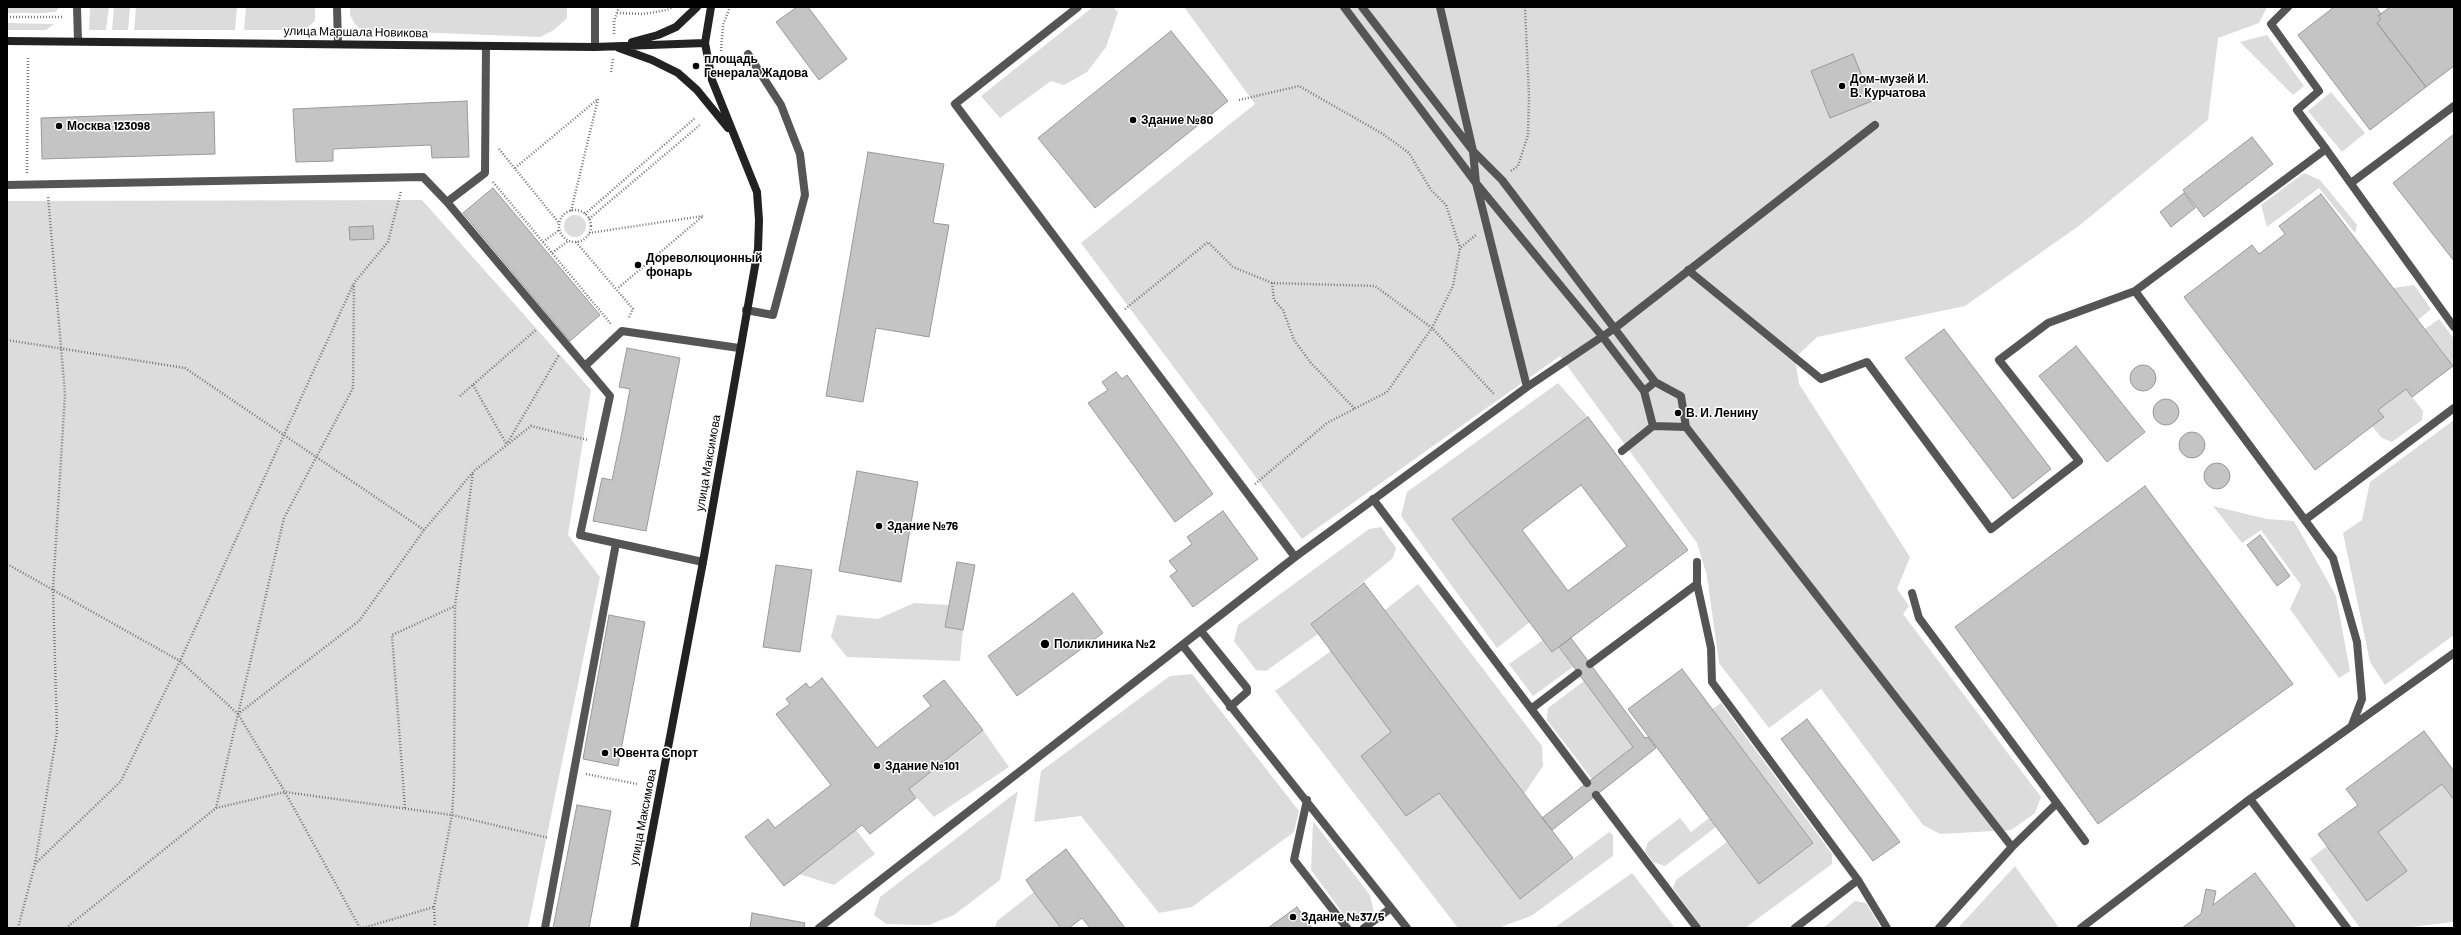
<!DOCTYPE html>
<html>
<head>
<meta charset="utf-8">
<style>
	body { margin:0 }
	#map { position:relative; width:2461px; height:935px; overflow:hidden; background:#fff; font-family:Barlow,sans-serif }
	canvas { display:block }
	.frame { position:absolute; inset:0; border:8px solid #000; pointer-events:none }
</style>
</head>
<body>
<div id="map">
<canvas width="2461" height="935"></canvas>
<div class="frame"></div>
</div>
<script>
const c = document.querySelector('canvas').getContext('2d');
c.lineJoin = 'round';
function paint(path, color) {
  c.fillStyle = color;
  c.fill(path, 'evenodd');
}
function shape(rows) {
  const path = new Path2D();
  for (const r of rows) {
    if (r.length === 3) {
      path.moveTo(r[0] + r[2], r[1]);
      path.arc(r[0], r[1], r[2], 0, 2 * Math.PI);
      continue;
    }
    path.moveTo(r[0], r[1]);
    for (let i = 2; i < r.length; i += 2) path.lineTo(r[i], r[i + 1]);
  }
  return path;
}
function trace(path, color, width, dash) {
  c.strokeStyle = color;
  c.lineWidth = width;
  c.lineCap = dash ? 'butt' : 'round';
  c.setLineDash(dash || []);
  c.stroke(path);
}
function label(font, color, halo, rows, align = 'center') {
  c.font = font + ' Barlow,sans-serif';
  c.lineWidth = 3;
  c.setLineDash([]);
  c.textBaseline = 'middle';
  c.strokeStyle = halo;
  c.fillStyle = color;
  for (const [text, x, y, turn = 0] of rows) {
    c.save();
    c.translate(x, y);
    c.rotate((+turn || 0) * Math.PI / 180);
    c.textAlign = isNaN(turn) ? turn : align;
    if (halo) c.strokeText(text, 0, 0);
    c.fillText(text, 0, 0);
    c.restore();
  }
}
paint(shape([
	[7,7,60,7,55,12,42,13,7,13],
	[90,7,109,7,106,30,89,30],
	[114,7,130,7,128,30,112,30],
	[136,7,237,7,235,30,134,30],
	[246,7,315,7,315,21,304,30,244,30],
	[350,7,567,7,567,18,554,30,540,37,361,30,355,24,350,15],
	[1093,7,1113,7,1118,12,1106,47,1087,72,1064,85,1051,81,1000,118,981,96],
	[1184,7,2267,7,2259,23,2218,38,2208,120,2080,225,1965,306,1817,337,1795,358,1799,384,1910,557,1897,589,1909,606,1903,614,2041,797,2035,813,2011,830,1940,834,1923,825,1821,689,1769,728,1719,663,1707,576,1697,543,1560,356,1302,539,1081,243,1255,104],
	[7,23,54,24,46,30,7,30],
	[2267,35,2304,86,2293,95,2240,42],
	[2331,92,2365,133,2342,152,2308,111],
	[2304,173,2320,180,2357,225,2355,233,2319,188,2267,227,2261,205],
	[422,200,591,390,568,535,600,577,528,928,7,928,7,201],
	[575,226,11],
	[2414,285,2431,309,2418,320,2393,288],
	[2439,319,2454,339,2454,367,2425,329],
	[1558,383,1588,417,1452,519,1530,622,1497,648,1401,516,1407,492],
	[2406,389,2423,411,2422,420,2392,442,2382,438,2372,426,2384,417,2378,410],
	[2454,420,2454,635,2385,685,2370,662,2343,533,2362,520,2370,482],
	[2213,506,2267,519,2294,521,2336,596,2350,671,2339,678,2290,609,2301,585,2261,530,2242,543],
	[1381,527,1396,548,1393,558,1311,624,1318,634,1266,671,1256,670,1234,641,1238,625,1369,529],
	[1418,584,1542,746,1543,766,1524,794,1385,610],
	[914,603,949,605,945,627,963,630,960,661,847,657,831,637,837,615,878,619],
	[1543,640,1552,652,1559,647,1573,667,1533,696,1509,664],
	[1331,651,1391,732,1361,756,1406,815,1439,793,1520,899,1609,832,1613,835,1613,856,1531,916,1498,928,1458,928,1275,691],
	[1192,674,1299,811,1294,832,1192,907,1159,913,1081,816,1034,822,1041,771,1170,676],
	[1584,681,1633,747,1592,779,1547,720,1548,708],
	[1721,703,1832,854,1832,864,1745,928,1702,928,1673,888,1676,880,1727,842,1759,884,1813,843,1712,709],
	[983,730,1009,767,934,817,909,789],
	[2442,784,2454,800,2454,922,2402,928,2360,928,2310,859,2327,846,2378,832],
	[1018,791,1000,880,954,915,929,925,886,924,874,915,880,897],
	[1680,818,1691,832,1709,818,1716,827,1665,866,1653,862,1645,851,1648,842],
	[1313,821,1370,895,1374,913,1362,921,1344,915,1311,870],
	[856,830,875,854,834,885,799,874],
	[2015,866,2059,928,1958,928],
	[1632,873,1675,928,1554,928],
	[1034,892,1061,928,995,928,997,921],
	[1855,901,1866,903,1881,928,1823,928]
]), '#dcdcdc');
const building = shape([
	[797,7,808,7,847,59,819,80,776,22,797,7],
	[2334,7,2376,7,2381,14,2378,16,2381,19,2377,23,2426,87,2370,130,2298,35,2334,7],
	[2390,7,2454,7,2454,66,2426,87,2377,23,2381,19,2378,16,2390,7],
	[1171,31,1228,101,1095,208,1038,138,1171,31],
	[1853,54,1872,101,1830,118,1811,71,1853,54],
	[467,101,469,157,432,158,431,145,333,149,333,161,296,162,293,109,467,101],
	[214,112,215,154,42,159,41,118,214,112],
	[2454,134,2454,261,2393,183,2454,134],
	[2252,137,2273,164,2204,217,2183,190,2252,137],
	[868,152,944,164,933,223,949,225,929,337,876,328,863,402,826,396,868,152],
	[493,188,600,315,570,341,463,213,493,188],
	[2184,193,2195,208,2171,227,2160,212,2184,193],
	[2321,194,2453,366,2412,397,2406,389,2378,410,2384,417,2315,470,2184,297,2252,245,2259,254,2285,234,2279,226,2321,194],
	[373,226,374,239,350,240,349,227,373,226],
	[1944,329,2051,469,2013,499,1905,358,1944,329],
	[2076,346,2145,432,2107,462,2039,376,2076,346],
	[627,348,680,358,646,531,593,521,602,478,612,480,622,432,630,389,619,387,627,348],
	[2143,378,13],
	[1116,372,1122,379,1127,375,1213,494,1175,522,1088,403,1108,390,1102,382,1116,372],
	[2166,412,13],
	[1588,417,1688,550,1552,652,1452,519,1588,417],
	[1581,485,1627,546,1568,591,1522,530,1581,485],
	[2192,445,13],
	[2217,476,13],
	[857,471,918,482,901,582,839,571,857,471],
	[2145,486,2293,684,2098,824,1955,627,2145,486],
	[1223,511,1258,559,1193,607,1170,576,1177,571,1169,561,1192,544,1187,537,1223,511],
	[2260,535,2290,576,2277,586,2247,545,2260,535],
	[957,562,975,565,963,630,945,627,957,562],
	[776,565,812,570,800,652,763,647,776,565],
	[1364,583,1573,858,1520,899,1439,793,1406,816,1361,756,1391,732,1311,624,1364,583],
	[1073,593,1103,633,1017,696,988,656,1073,593],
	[609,615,645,622,618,766,583,759,609,615],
	[1571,638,1645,738,1648,737,1656,748,1552,830,1542,818,1633,747,1559,647,1571,638],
	[1682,669,1813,843,1759,884,1628,709,1682,669],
	[822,678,877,748,931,706,923,696,944,680,983,730,909,789,916,798,870,834,862,825,784,886,745,837,768,819,775,828,831,785,776,714,790,704,786,699,806,683,810,688,822,678],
	[1807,719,1900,842,1873,861,1781,739,1807,719],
	[2424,731,2454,771,2454,800,2442,784,2378,832,2407,871,2367,901,2318,834,2358,805,2346,789,2424,731],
	[577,805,611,811,589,928,553,928,577,805],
	[1066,849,1105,901,1125,928,1090,928,1082,918,1069,928,1061,928,1034,892,1026,880,1066,849],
	[2255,873,2296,928,2182,928,2201,914,2206,889,2216,891,2213,905,2255,873],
	[1297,907,1312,928,1268,928,1297,907],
	[752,913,805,923,804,928,750,928,752,913]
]);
paint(building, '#c4c4c4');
trace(building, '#999', 1);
trace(shape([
	[617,13,643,14,667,10,673,7],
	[7,17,64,17],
	[614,34,614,21,619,7],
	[721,51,723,25,730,7],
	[611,72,613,59],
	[1239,100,1299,86,1383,134,1409,153,1431,190,1446,205,1460,248],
	[499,149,559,223],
	[515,168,598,99,571,211],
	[1511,171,1518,166,1528,135,1529,97,1525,7],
	[27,173,28,58],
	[493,182,611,324],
	[575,226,16],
	[585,214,695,118],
	[589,219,701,124],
	[589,233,703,216,617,289],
	[543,242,559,230],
	[576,242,633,309,628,319],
	[552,253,568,241],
	[1272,283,1274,300,1283,310,1294,340,1311,363,1355,409],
	[1125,309,1208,242,1233,267,1272,283,1375,286,1432,328,1494,394],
	[7,340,185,368,424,530],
	[473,385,507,445],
	[460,396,537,329],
	[508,442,559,355],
	[1255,484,1327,423,1387,392,1432,328,1453,286,1460,248,1477,234],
	[7,564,180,661,238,714,285,792,360,928],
	[238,714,359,621,424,530,474,471,531,426,588,440],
	[586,774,637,784],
	[216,808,285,792,452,815,549,838],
	[405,808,392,635,455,606,473,472],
	[35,864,121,781,180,661,353,285],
	[18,928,35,864,57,732,53,589,65,394,48,196],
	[66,928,216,808,284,518,353,388,354,283,388,242,401,191],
	[363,928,434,907],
	[435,928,434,907,452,815,454,783,455,606]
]), '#777', 2.5, [1, 2]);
trace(shape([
	[337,7,338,44],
	[1078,7,955,104,1295,557],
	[1344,7,1476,183,1602,336,1644,391],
	[1362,7,1473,151,1502,180,1655,382,1681,396,1686,427,1653,426,1644,391,1655,382],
	[2288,7,2271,24,2319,91,2297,110,2326,149],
	[486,46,485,173,447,202,610,396,580,535,616,543,545,928],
	[2351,183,2454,106],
	[7,185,423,177,447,202],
	[1688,270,1821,379,1867,362,1991,529,2079,461,1999,360,2048,323,2135,291,2326,149,2454,327],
	[2135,291,2333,558,2357,642,2362,699,2352,725],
	[746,310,773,315,805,195,800,154,781,105,748,54],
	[585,366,622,331,739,348],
	[1527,387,1615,328,1875,125],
	[1686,427,2012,847],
	[1622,451,1653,426],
	[1373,499,1587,783],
	[2305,520,2454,408],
	[616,543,703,562],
	[1697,562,1697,584,1711,648,1712,682,1858,880,1887,928],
	[1912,593,1919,618,2085,841],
	[1201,631,1247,688,1247,692,1230,707],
	[1183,646,1407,928],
	[1590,664,1697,584],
	[1531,709,1578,673],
	[1596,795,1697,928],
	[2250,799,2347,928],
	[1307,800,1294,860,1347,928],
	[819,928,1295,557,1527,387,1476,183,1473,151,1440,7],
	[1364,928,1391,908],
	[1795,928,1858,880],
	[1939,928,2012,847,2056,804],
	[2081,928,2250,799,2454,653]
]), '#555', 8);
trace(shape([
	[77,7,78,40],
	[595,47,595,7]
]), '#555', 8);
trace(shape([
	[7,41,595,47,705,43],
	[632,42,658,35,676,27,697,7],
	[619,48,652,60,678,73,697,90,728,128],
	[634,928,703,562,758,249,759,220,757,192,712,80,705,43,711,7]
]), '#222', 8);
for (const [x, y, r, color] of [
	[696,66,4,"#000"],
	[1842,86,4,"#000"],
	[1133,120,4,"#000"],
	[59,126,4,"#000"],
	[638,265,4,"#000"],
	[1678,413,4,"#000"],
	[879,526,4,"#000"],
	[1045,644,5,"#000"],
	[605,753,4,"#000"],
	[877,766,4,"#000"],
	[1293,917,4,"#000"]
]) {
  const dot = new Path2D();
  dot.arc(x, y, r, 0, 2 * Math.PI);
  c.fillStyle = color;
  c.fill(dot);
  trace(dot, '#fff', 1.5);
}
label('12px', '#000', '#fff', [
	["улица Маршала Новикова",356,32,1],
	["улица Максимова",708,463,-80],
	["улица Максимова",643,817,-79]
]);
label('bold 12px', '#000', '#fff', [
	["площадь",704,59],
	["Генерала Жадова",704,73],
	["Дом-музей И.",1850,79],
	["В. Курчатова",1850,93],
	["Здание №80",1141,120],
	["Москва 123098",67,126],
	["Дореволюционный",646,258],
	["фонарь",646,272],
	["В. И. Ленину",1686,413],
	["Здание №76",887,526],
	["Поликлиника №2",1054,644],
	["Ювента Спорт",613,753],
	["Здание №101",885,766],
	["Здание №37/5",1301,917]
], 'left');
</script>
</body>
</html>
